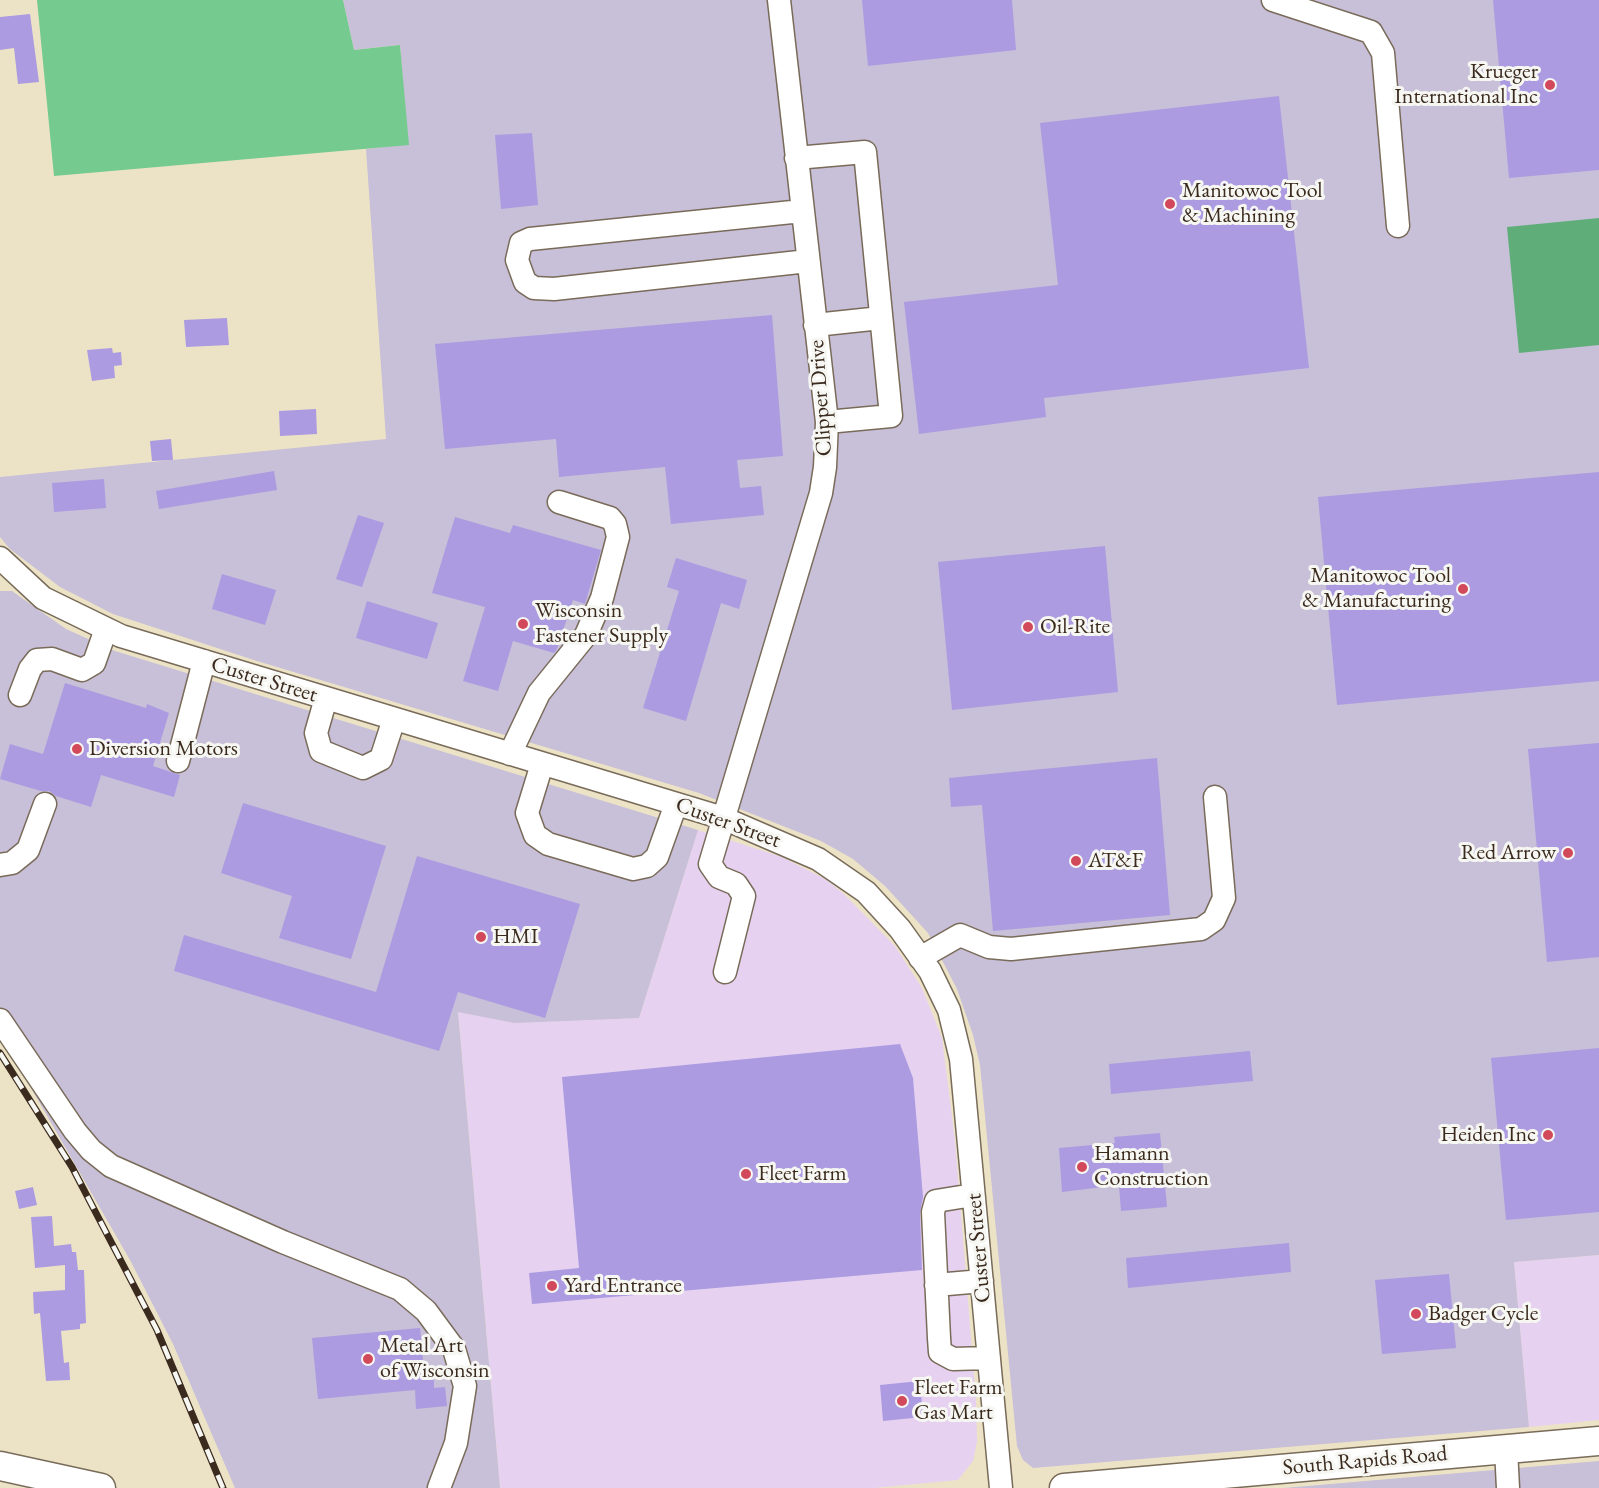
<!DOCTYPE html>
<html>
<head>
<meta charset="utf-8">
<style>
	body { margin:0 }
	canvas { display:block; background:#ece3c6 }
</style>
</head>
<body>
<canvas width="1599" height="1488"></canvas>
<script>
const c = document.querySelector('canvas').getContext('2d');
c.lineJoin = 'round';
function paint(path, color) {
  c.fillStyle = color;
  c.fill(path, 'evenodd');
}
function shape(rows) {
  const path = new Path2D();
  for (const r of rows) {
    path.moveTo(r[0], r[1]);
    for (let i = 2; i < r.length; i += 2) path.lineTo(r[i], r[i + 1]);
  }
  return path;
}
function trace(path, color, width, dash) {
  c.strokeStyle = color;
  c.lineWidth = width;
  c.lineCap = dash ? 'butt' : 'round';
  c.setLineDash(dash || []);
  c.stroke(path);
}
function label(font, color, halo, rows, align = 'center') {
  c.font = font + ' "EB Garamond",serif';
  c.lineWidth = 6;
  c.setLineDash([]);
  c.textBaseline = 'middle';
  c.strokeStyle = halo;
  c.fillStyle = color;
  for (const [text, x, y, turn = 0] of rows) {
    c.save();
    c.translate(x, y);
    c.rotate((+turn || 0) * Math.PI / 180);
    c.textAlign = isNaN(turn) ? turn : align;
    if (halo) c.strokeText(text, 0, 0);
    c.fillText(text, 0, 0);
    c.restore();
  }
}
paint(shape([
	[698,830,782,857,825,879,844,894,895,946,922,988,942,1038,955,1140,976,1400,977,1442,973,1461,958,1480,874,1488,500,1488,458,1011,514,1022,639,1018],
	[1599,1255,1599,1420,1529,1427,1514,1262]
]), '#e6d2f0');
paint(shape([
	[343,0,1599,0,1599,1255,1514,1262,1529,1427,1033,1468,1023,1460,1017,1446,980,1065,973,1035,957,989,928,933,885,886,853,859,821,841,699,793,257,661,113,614,60,587,10,549,0,537,0,477,386,439,366,149,408,144,400,45,354,50],
	[0,591,12,591,66,629,115,651,698,830,639,1018,514,1023,458,1012,500,1488,235,1488,173,1344,130,1260,0,1034],
	[1599,1461,1599,1488,1284,1488]
]), '#c8bfd8');
paint(shape([
	[37,0,343,0,354,50,400,45,409,145,54,176]
]), '#74ca8f');
paint(shape([
	[1599,218,1599,345,1519,353,1507,227]
]), '#5fae7a');
paint(shape([
	[862,0,1012,0,1016,50,868,66],
	[1493,0,1599,0,1599,170,1509,178],
	[30,14,39,82,18,84,14,48,0,50,0,17],
	[1279,96,1309,368,1044,398,1046,417,919,434,904,302,1058,285,1040,123],
	[532,133,538,205,501,209,495,135],
	[772,315,783,456,737,460,740,488,761,486,764,515,671,524,665,467,559,477,556,439,445,449,435,344],
	[227,318,229,345,186,347,184,320],
	[112,348,113,353,121,352,122,365,114,366,115,378,92,381,87,350],
	[316,409,317,434,280,436,279,411],
	[171,439,173,460,152,461,150,441],
	[274,471,277,490,159,509,156,491],
	[1599,472,1599,681,1337,705,1318,497],
	[104,479,106,508,54,512,52,483],
	[358,515,384,523,362,587,336,579],
	[455,517,510,533,513,525,601,550,585,604,573,600,557,649,554,653,513,641,498,691,463,681,485,607,432,593],
	[1105,546,1118,692,952,710,938,562],
	[676,558,747,580,739,609,721,603,686,721,643,708,679,591,667,587],
	[222,574,276,590,265,625,212,609],
	[367,601,438,623,427,659,356,638],
	[65,683,146,708,147,704,169,713,153,766,180,775,174,797,101,775,91,807,56,796,49,791,41,791,0,779,10,744,43,754],
	[1599,743,1599,957,1547,962,1528,749],
	[1157,758,1170,915,993,931,982,805,951,807,949,778],
	[243,803,386,846,351,959,279,938,292,896,221,873],
	[417,856,580,904,545,1018,458,992,439,1051,174,971,184,935,376,992],
	[900,1044,913,1078,923,1197,920,1213,922,1270,532,1304,529,1273,579,1268,562,1077],
	[1599,1048,1599,1212,1506,1220,1491,1058],
	[1250,1051,1253,1081,1111,1094,1109,1064],
	[1160,1133,1167,1207,1121,1211,1119,1185,1062,1192,1059,1148,1115,1143,1114,1137],
	[33,1187,37,1205,19,1209,15,1191],
	[52,1216,54,1246,71,1244,72,1252,76,1252,78,1270,84,1270,86,1323,80,1324,80,1329,61,1331,64,1363,69,1362,70,1380,46,1381,40,1313,34,1314,33,1292,65,1290,65,1265,35,1268,31,1217],
	[1289,1243,1291,1272,1128,1288,1126,1258],
	[1449,1274,1456,1348,1382,1354,1375,1280],
	[420,1328,425,1380,434,1379,434,1388,445,1387,447,1406,416,1409,415,1390,318,1399,312,1338],
	[920,1381,923,1417,883,1421,880,1385]
]), '#ac9be1');
const minor = shape([
	[1273,0,1371,32,1383,53,1398,226],
	[796,158,865,152,891,416,827,422],
	[802,211,530,239,521,243,517,260,525,282,534,288,554,289,808,261],
	[815,325,881,318],
	[0,558,43,598,121,636,723,818,818,859,866,892,900,929,930,971,949,1010,961,1059,1001,1488],
	[20,695,30,669,37,660,52,659,82,670,94,663,106,629],
	[326,698,316,733,321,751,363,768,381,759,394,719],
	[510,754,539,693,586,635,602,598,618,537,615,524,610,518,559,502],
	[178,761,204,661],
	[542,764,527,813,535,835,548,844,633,869,647,866,657,857,676,804],
	[0,865,12,863,28,850,45,804],
	[920,958,960,935,989,947,1011,949,1201,929,1214,920,1224,898,1215,797],
	[725,972,744,896,736,884,719,877,710,864,821,493,825,467,827,422,779,0],
	[0,1020,75,1131,91,1150,111,1166,283,1242,400,1289,426,1311,454,1349,465,1386,456,1443,439,1488],
	[973,1195,936,1201,933,1212,939,1338,940,1352,953,1359,989,1358],
	[936,1285,982,1281],
	[1506,1449,1508,1488]
]);
const major = shape([
	[0,1466,101,1488],
	[1064,1488,1599,1441]
]);
trace(minor, '#796b59', 25);
trace(major, '#796b59', 31);
trace(minor, '#fff', 22);
trace(major, '#fff', 28);
const rail = shape([
	[0,1053,72,1167,157,1330,223,1488]
]);
trace(rail, '#3b2a1e', 7);
trace(rail, '#f6f6f2', 4.5, [14]);
for (const [x, y, r, color] of [
	[1550,85,6,"#d1495b"],
	[1170,204,6,"#d1495b"],
	[1463,589,6,"#d1495b"],
	[523,624,6,"#d1495b"],
	[1028,627,6,"#d1495b"],
	[77,749,6,"#d1495b"],
	[1568,853,6,"#d1495b"],
	[1076,861,6,"#d1495b"],
	[481,937,6,"#d1495b"],
	[1548,1135,6,"#d1495b"],
	[1082,1167,6,"#d1495b"],
	[746,1174,6,"#d1495b"],
	[552,1286,6,"#d1495b"],
	[1416,1314,6,"#d1495b"],
	[368,1359,6,"#d1495b"],
	[902,1401,6,"#d1495b"]
]) {
  const dot = new Path2D();
  dot.arc(x, y, r, 0, 2 * Math.PI);
  c.fillStyle = color;
  c.fill(dot);
  trace(dot, '#f6f6f2', 2);
}
label('22px', '#3b2a1e', '#f6f6f2', [
	["Krueger",1538,72,"right"],
	["International Inc",1538,97,"right"],
	["Manitowoc Tool",1182,191],
	["& Machining",1182,216],
	["Manitowoc Tool",1451,576,"right"],
	["& Manufacturing",1451,601,"right"],
	["Wisconsin",535,611],
	["Fastener Supply",535,636],
	["Oil-Rite",1040,627],
	["Diversion Motors",89,749],
	["Red Arrow",1556,853,"right"],
	["AT&F",1088,861],
	["HMI",493,937],
	["Heiden Inc",1536,1135,"right"],
	["Hamann",1094,1154],
	["Construction",1094,1179],
	["Fleet Farm",758,1174],
	["Yard Entrance",564,1286],
	["Badger Cycle",1428,1314],
	["Metal Art",380,1346],
	["of Wisconsin",380,1371],
	["Fleet Farm",914,1388],
	["Gas Mart",914,1413]
], 'left');
label('22px', '#3b2a1e', '#f6f6f2', [
	["Clipper Drive",821,398,-94],
	["Custer Street",264,680,17],
	["Custer Street",728,823,20],
	["Custer Street",979,1248,-95],
	["South Rapids Road",1365,1461,-5]
]);
</script>
</body>
</html>
